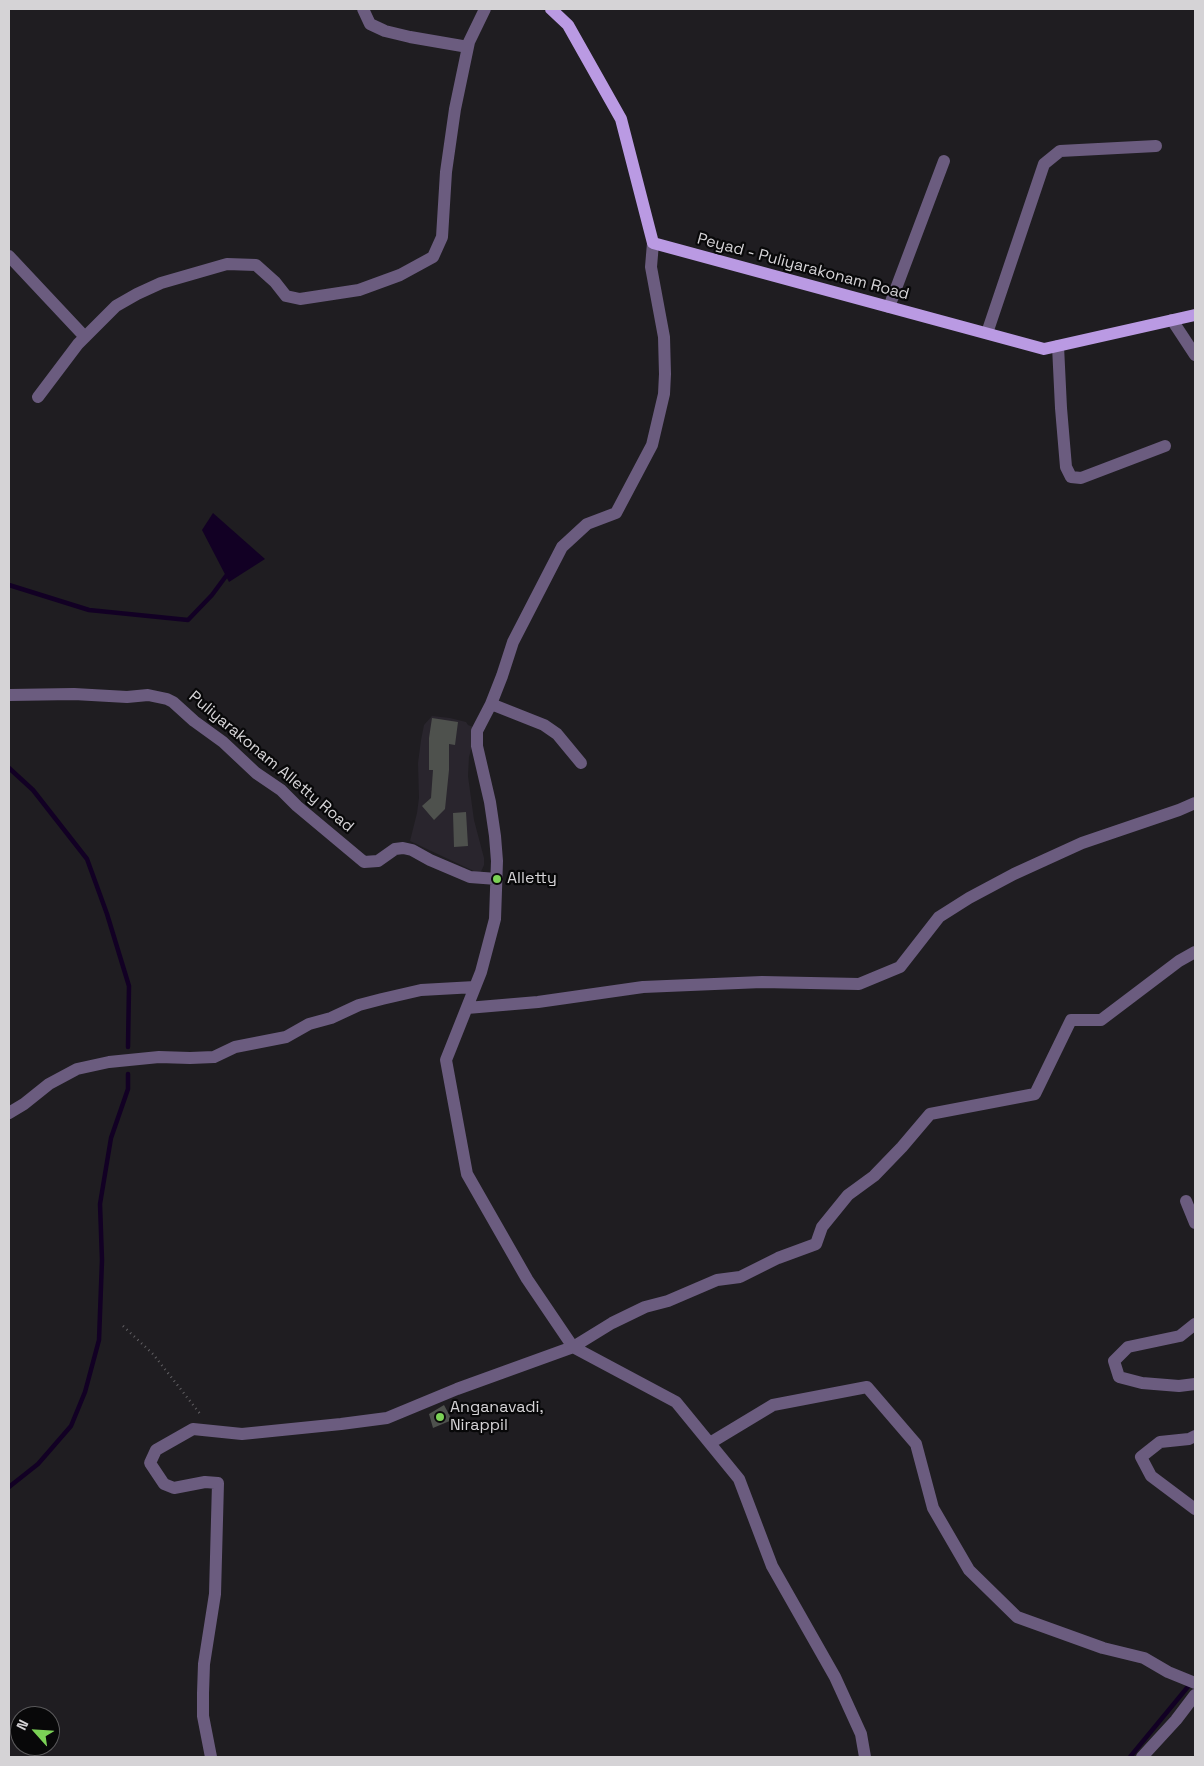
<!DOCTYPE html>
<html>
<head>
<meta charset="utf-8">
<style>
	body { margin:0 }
	#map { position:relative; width:1204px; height:1766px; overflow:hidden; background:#1f1d21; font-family:"Space Grotesk",sans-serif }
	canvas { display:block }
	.frame { position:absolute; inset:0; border:10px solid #d5d3d6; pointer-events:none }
	.north { position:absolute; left:10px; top:1706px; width:50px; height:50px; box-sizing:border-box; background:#080809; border:1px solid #5a595b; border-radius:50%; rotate:296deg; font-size:14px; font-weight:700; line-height:20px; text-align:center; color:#d5d3d6 }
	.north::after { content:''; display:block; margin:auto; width:18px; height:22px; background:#7bd156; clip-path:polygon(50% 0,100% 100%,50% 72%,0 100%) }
</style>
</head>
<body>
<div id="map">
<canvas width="1204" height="1766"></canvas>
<div class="frame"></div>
<div class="north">N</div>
</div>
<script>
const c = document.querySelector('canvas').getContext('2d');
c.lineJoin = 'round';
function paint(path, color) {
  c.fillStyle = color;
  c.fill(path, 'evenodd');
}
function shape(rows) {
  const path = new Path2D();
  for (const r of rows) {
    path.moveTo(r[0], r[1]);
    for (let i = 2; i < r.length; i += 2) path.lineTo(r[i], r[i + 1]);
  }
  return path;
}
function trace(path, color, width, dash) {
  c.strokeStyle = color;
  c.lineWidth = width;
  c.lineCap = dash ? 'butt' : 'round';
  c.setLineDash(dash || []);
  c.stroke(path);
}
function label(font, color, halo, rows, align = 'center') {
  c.font = font + ' "Space Grotesk",sans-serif';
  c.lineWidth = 4.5;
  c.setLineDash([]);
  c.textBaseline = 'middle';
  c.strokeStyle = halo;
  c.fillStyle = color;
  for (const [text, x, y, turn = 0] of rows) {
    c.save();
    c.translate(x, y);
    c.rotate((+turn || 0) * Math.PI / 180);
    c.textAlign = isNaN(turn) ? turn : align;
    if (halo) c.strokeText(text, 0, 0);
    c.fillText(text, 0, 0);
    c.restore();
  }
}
paint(shape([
	[432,716,450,718,466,722,468,725,473,727,472,746,469,757,468,776,474,820,484,858,484,865,480,874,410,841,417,813,419,798,418,763,421,740,424,725]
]), '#29252d');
paint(shape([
	[213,513,265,559,229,582,202,530]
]), '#120024');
trace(shape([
	[9,585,89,610,188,620,212,595,229,572],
	[9,768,33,790,87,859,107,914,129,986,128,1047],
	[9,1487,38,1464,71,1426,85,1392,99,1340,102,1260,100,1204,111,1138,128,1089,128,1074],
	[1130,1757,1191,1683]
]), '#120024', 4.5);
paint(shape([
	[432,718,458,722,455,745,449,744,449,770,445,809,434,820,422,806,431,798,433,770,429,770,429,738],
	[466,812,468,846,454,847,453,813],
	[444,1405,452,1420,433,1428,429,1414]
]), '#4e514d');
trace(shape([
	[123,1326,153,1354,201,1415]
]), '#626064', 2.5, [1, 4]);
trace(shape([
	[363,9,370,24,385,31,410,37,468,47],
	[653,243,651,267,664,337,665,374,664,394,652,445,616,513,587,524,562,547,513,642,502,676,491,704,477,731,477,746,490,802,495,836,497,861,495,919,481,972,446,1060,467,1174,527,1279,573,1347,676,1402,739,1479,772,1566,835,1677,861,1734,865,1757],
	[9,256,85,337],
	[889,307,944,161],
	[1172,320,1195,355],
	[987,333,1044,164,1060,151,1156,146],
	[1058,346,1061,408,1066,467,1071,477,1081,478,1165,446],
	[38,397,78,344,116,306,137,294,161,283,227,264,256,265,275,282,286,296,300,299,359,290,400,275,433,257,442,237,446,172,455,109,469,42,485,9],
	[9,695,74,694,127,697,148,695,167,699,173,702,194,721,223,742,256,773,281,790,297,806,364,862,378,861,395,849,403,848,412,850,430,860,470,877,497,879],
	[491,704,544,725,557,734,581,763],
	[467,1008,538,1002,643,987,762,982,859,984,900,967,939,917,969,898,1014,874,1082,843,1179,810,1195,803],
	[9,1113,24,1104,49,1084,77,1069,109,1062,159,1057,190,1058,214,1057,235,1047,286,1037,309,1024,331,1018,359,1005,382,999,421,990,475,987],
	[1186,1201,1195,1223],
	[1195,1324,1180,1336,1128,1347,1114,1361,1119,1377,1142,1383,1179,1386,1195,1384],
	[1195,1436,1189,1439,1160,1442,1141,1457,1151,1476,1195,1509],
	[710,1443,773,1405,867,1387,916,1444,933,1508,969,1570,1017,1617,1103,1648,1144,1658,1168,1672,1195,1683],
	[211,1757,203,1716,203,1693,204,1664,215,1594,218,1483,205,1482,174,1488,164,1484,150,1463,156,1450,193,1429,242,1434,341,1424,387,1418,457,1389,573,1347,612,1323,645,1307,668,1301,717,1280,740,1277,778,1258,816,1244,822,1227,848,1195,874,1176,902,1147,930,1114,1035,1094,1071,1020,1101,1020,1179,961,1195,952],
	[1142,1757,1176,1720,1195,1695]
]), '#6b5c7f', 12);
trace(shape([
	[551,9,568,25,621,119,653,243,1044,349,1195,315]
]), '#ba9ae3', 12);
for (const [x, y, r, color] of [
	[497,879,5,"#7bd156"],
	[440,1417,5,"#7bd156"]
]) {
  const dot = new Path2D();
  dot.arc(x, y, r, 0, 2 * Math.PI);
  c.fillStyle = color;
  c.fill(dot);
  trace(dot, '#080809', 2);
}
label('16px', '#d5d3d6', '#080809', [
	["Peyad - Puliyarakonam Road",803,267,15],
	["Puliyarakonam Alletty Road",271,762,40]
]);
label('16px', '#d5d3d6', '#080809', [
	["Alletty",507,879],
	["Anganavadi,",450,1408],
	["Nirappil",450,1426]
], 'left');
</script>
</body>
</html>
